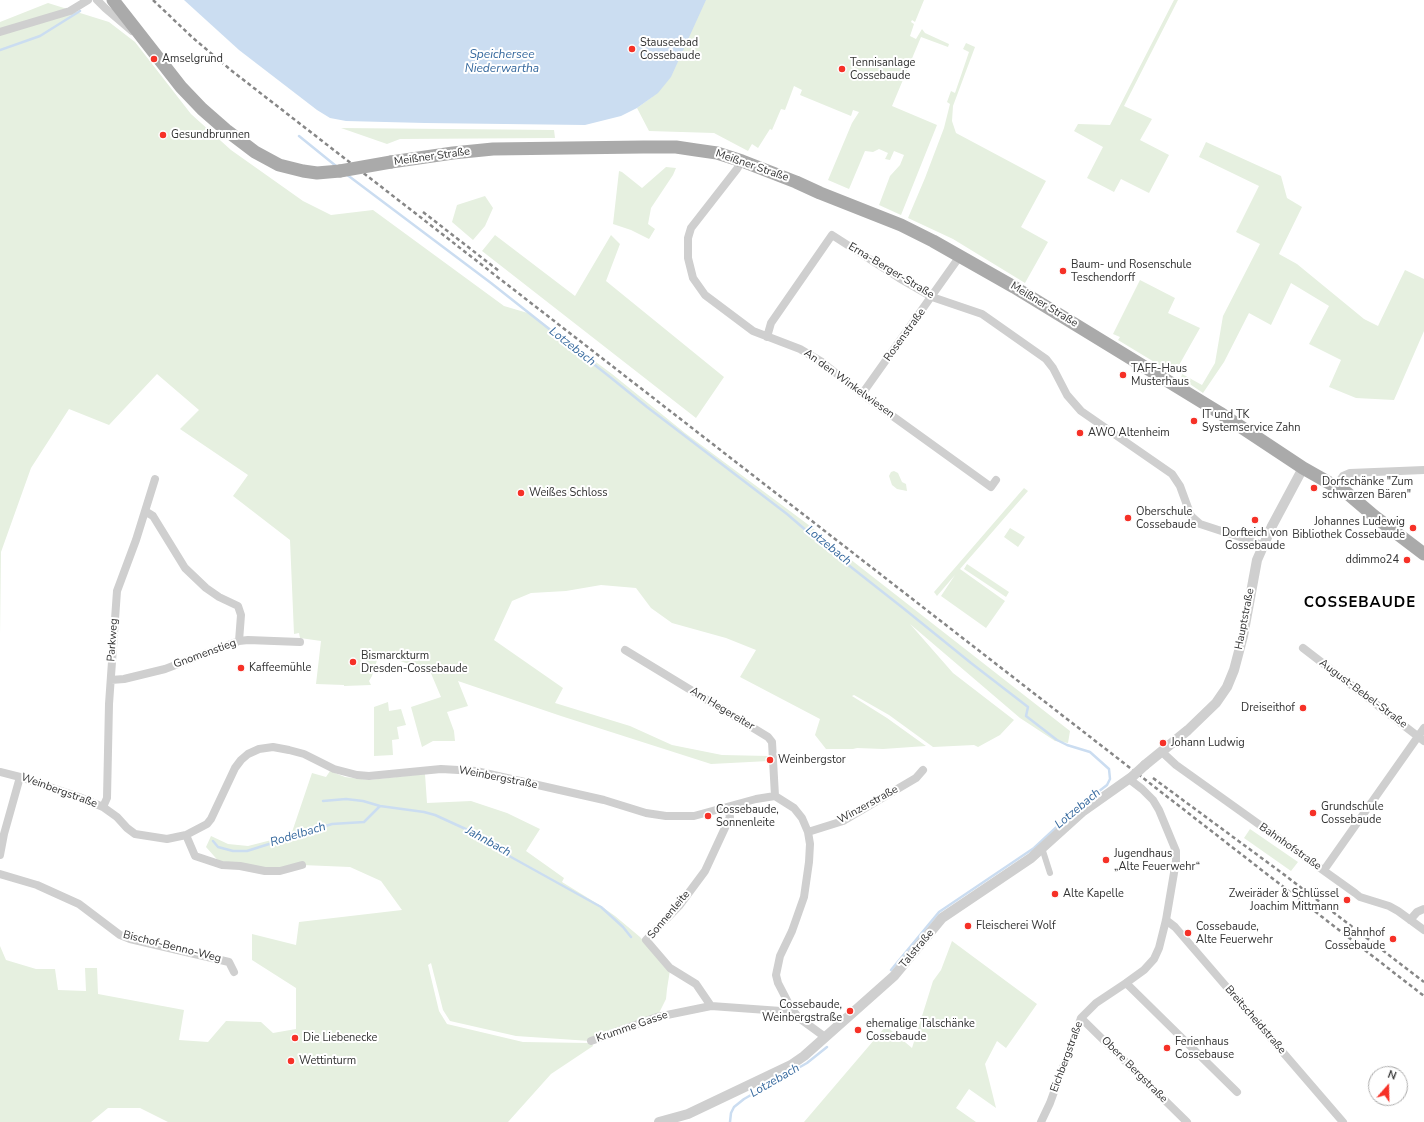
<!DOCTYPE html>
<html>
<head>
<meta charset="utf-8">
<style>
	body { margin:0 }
	#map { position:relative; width:1424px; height:1122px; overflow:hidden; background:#fff; font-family:"Nunito Sans",sans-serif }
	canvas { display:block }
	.north { position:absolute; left:1368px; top:1066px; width:40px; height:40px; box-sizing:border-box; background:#fff; border:1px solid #adadad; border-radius:50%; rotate:20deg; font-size:11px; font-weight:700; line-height:16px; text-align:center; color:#323232 }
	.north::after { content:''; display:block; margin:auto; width:14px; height:18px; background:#f63127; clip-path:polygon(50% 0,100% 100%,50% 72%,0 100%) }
</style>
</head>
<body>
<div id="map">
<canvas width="1424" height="1122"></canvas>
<div class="north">N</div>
</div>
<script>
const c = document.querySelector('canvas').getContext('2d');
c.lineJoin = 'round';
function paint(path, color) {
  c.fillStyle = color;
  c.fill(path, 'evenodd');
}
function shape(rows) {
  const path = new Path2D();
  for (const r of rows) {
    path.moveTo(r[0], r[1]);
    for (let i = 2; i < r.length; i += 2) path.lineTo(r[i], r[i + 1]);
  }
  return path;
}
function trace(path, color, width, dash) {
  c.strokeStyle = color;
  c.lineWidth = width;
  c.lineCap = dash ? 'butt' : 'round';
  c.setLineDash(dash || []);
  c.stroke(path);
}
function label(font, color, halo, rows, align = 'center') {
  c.font = font + ' "Nunito Sans",sans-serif';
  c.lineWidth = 4;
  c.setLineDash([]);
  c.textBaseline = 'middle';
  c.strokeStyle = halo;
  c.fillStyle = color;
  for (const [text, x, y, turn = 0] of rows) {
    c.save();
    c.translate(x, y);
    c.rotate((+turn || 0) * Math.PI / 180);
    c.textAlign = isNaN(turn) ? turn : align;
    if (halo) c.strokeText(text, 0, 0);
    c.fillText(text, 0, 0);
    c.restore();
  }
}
paint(shape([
	[535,0,924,0,915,22,912,20,911,22,914,24,910,36,916,39,922,29,925,33,949,44,948,47,921,37,892,106,937,125,901,215,879,205,890,176,900,165,904,155,894,151,890,160,885,159,888,153,879,149,873,152,865,151,849,189,828,180,852,123,859,112,853,110,851,116,800,95,802,90,794,86,785,110,781,109,772,130,770,129,758,148,752,144,748,151,714,133,649,131,637,108,652,97],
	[1174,0,1178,0,1124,106,1152,119,1140,140,1169,155,1149,193,1121,179,1114,192,1087,178,1103,147,1074,131,1078,124,1110,125],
	[48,3,109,22,135,42,191,114,231,150,303,201,331,215,373,210,504,306,531,314,612,374,685,433,810,526,850,559,1070,731,1068,743,1055,741,1020,718,910,624,953,673,1014,720,1000,735,978,747,974,745,933,747,889,715,854,695,852,696,887,718,926,746,883,749,857,748,853,749,826,749,815,735,820,719,740,677,756,650,726,638,672,623,651,608,636,588,601,585,566,591,531,593,512,601,494,640,563,688,555,703,630,726,672,745,722,755,769,756,769,761,711,764,561,716,458,681,468,706,447,712,454,731,455,741,433,741,422,747,411,707,441,697,430,671,379,654,372,676,369,681,371,685,344,686,344,685,316,684,321,641,300,638,299,633,294,634,290,540,233,496,248,475,180,429,199,410,157,374,109,425,69,409,31,468,1,552,0,636,0,22],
	[966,43,975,47,953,106,952,121,956,133,1046,181,1021,227,1048,242,1025,283,953,239,908,218,925,178,944,128,950,104,947,102,951,91,955,93,969,52,963,49],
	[341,128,554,130,555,138,400,139,387,144],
	[1206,142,1281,176,1287,198,1302,207,1279,254,1297,264,1364,319,1378,326,1405,270,1424,279,1424,331,1394,400,1356,398,1329,387,1341,360,1309,344,1329,306,1291,283,1271,325,1249,313,1224,362,1203,393,1181,378,1182,374,1202,385,1215,363,1223,316,1260,244,1236,232,1259,186,1199,157],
	[666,167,676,168,673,175,651,208,648,224,655,229,649,239,631,230,613,224,619,171,622,172,642,188],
	[485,196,493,208,485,226,473,240,452,222,457,205],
	[495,235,575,296,611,235,620,244,606,281,724,377,696,418,482,251],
	[1140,280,1175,298,1168,313,1200,328,1174,374,1118,340,1120,337,1113,334],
	[894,471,898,473,902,482,906,484,907,491,897,489,892,485,889,476,891,472],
	[1024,488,1028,491,960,569,1005,601,986,628,941,596,955,575,937,596,934,592],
	[1010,528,1025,537,1018,547,1004,537],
	[967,564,1009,592,1006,597,964,569],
	[388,702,389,711,401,709,406,725,397,727,399,739,392,740,393,755,374,756,374,707],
	[330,771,345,777,369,780,425,774,427,803,471,801,507,813,540,829,526,851,564,878,562,882,601,906,615,916,640,937,670,970,667,989,666,999,657,1017,591,1041,593,1046,551,1074,508,1122,168,1122,140,1108,108,1108,91,1122,0,1122,0,946,6,960,36,969,55,969,58,990,86,991,85,968,97,968,98,994,184,1010,179,1040,208,1042,226,1021,261,1022,273,1033,296,1029,296,988,252,960,252,934,296,945,299,922,402,910,381,881,350,867,302,865,280,871,222,865,206,847,211,836,228,844,248,846,291,835,312,773,326,777],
	[431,963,443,1010,450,1021,516,1036,590,1041,588,1043,523,1042,447,1024,439,1011,428,965],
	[1250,829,1298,862,1291,871,1244,838],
	[952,941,1037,1004,1006,1048,997,1041,985,1064,996,1108,969,1089,956,1108,976,1122,804,1122,886,1026,912,1048,933,981,941,970]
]), '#e6f0e0');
paint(shape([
	[184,0,706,0,671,77,658,93,637,108,621,116,585,125,425,123,346,121,330,118,317,110,239,50]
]), '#cbddf1');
trace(shape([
	[0,50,40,36,80,11],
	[299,136,336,166],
	[346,174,491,283,610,377,647,407,787,514,823,545,903,608,971,663,1028,707,1026,716,1057,740,1067,745,1090,752,1109,769,1110,779,1107,785,1076,809,1034,848,939,912,891,970],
	[323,801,346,799,363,801,380,806,424,812,435,815,470,831,511,857,601,907,623,927,631,937],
	[213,841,218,847,233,851,247,851,332,824,364,822,380,806],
	[730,1122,731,1113,734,1107,744,1099,807,1063,827,1047]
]), '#cbddf1', 2.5);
trace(shape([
	[1042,848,1050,873]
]), '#cfcfcf', 6);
trace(shape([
	[97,0,105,8,132,31],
	[0,32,70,11,88,0],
	[742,161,737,169,691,228,688,238,688,258,693,278,705,295,753,331,800,349,822,362,862,394,991,487,996,480],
	[767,337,771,323,832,235,899,278,932,297,982,314,1046,359,1053,368,1067,395,1081,411,1172,474,1180,486,1191,516,1200,524,1255,542,1263,546],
	[862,394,960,256],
	[1336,486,1343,476,1350,473,1424,470],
	[145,511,153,516,185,568,206,588,219,597,238,606,241,615,239,641],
	[1303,648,1424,741],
	[625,650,768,737,772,742,775,796],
	[111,680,124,679,165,669,239,641,248,640,300,642],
	[1162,752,1176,765,1355,893,1360,897,1389,906,1398,911,1424,930],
	[0,772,20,777,79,797,103,807,117,817,127,828,135,834,167,839,186,835,207,824,211,819,235,768,241,760,248,754,259,749,273,747,289,750,304,754,334,769,357,775,369,776,441,769,476,771,604,800,646,813,666,816,694,816,756,799,775,796,794,808,802,818,808,832,810,844,809,862,804,897,792,931,780,956,776,975,778,983,791,1008,799,1018,825,1037],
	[103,807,107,798,109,704,117,591,136,540,155,479],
	[808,832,843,821,916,778,923,770],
	[186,835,195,856,222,865,240,866,265,871,280,871,302,865],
	[0,855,4,834,20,777],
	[1324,870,1424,728],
	[0,874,37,885,79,904,120,935,130,939,229,962,234,972],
	[1166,920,1175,927,1343,1122],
	[1410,920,1417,912,1424,909],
	[1126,983,1237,1092],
	[711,1006,696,984,670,968,646,940,679,906,705,871,730,817,728,808],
	[1081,1018,1187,1122],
	[591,1041,657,1017,711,1006,781,1011,791,1008],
	[1041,1122,1050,1103,1081,1018,1096,1003,1126,983,1144,970,1154,959,1159,948,1166,920,1176,861,1176,851,1159,810,1153,800,1142,789,1129,779]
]), '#cfcfcf', 8);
trace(shape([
	[1145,765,1188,730,1216,703,1227,687,1234,670,1243,636,1257,560,1272,526,1303,468],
	[659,1122,688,1114,791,1065,804,1056,894,976,942,918,1031,858,1082,812,1133,776]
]), '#cfcfcf', 10);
trace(shape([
	[113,0,181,87,202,109,226,130,255,152,279,165,303,171,317,173,340,171],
	[391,162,453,153,493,149,643,147,676,147,696,150,717,153,742,161,796,182,820,193,901,225,933,241,1014,287,1220,413,1303,468,1347,493,1374,516,1424,554]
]), '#aaa', 13);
trace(shape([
	[153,0,193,38,232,71,1424,996],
	[423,212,499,271],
	[1153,778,1286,876,1424,982]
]), '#878787', 2.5, [4, 3]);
trace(shape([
	[1133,776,1145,765]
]), '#cfcfcf', 10);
trace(shape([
	[340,171,391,162]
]), '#aaa', 13);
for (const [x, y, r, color] of [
	[632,49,4,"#f63127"],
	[154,59,4,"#f63127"],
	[842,69,4,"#f63127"],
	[163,135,4,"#f63127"],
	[1063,271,4,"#f63127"],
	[1123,375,4,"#f63127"],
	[1194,421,4,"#f63127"],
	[1080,433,4,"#f63127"],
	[1314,488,4,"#f63127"],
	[521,493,4,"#f63127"],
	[1128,518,4,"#f63127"],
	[1255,520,4,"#f63127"],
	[1413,528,4,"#f63127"],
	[1407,560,4,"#f63127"],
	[353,662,4,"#f63127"],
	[241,668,4,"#f63127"],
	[1303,708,4,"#f63127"],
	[1163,743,4,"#f63127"],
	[770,760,4,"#f63127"],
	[1313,813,4,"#f63127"],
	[708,816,4,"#f63127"],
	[1106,860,4,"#f63127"],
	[1055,894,4,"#f63127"],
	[1347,900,4,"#f63127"],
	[968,926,4,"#f63127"],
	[1188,933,4,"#f63127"],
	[1393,939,4,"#f63127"],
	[850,1011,4,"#f63127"],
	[858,1030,4,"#f63127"],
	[295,1038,4,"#f63127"],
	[1167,1048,4,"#f63127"],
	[291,1061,4,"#f63127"]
]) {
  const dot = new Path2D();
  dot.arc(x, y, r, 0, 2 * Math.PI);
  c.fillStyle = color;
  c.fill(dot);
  trace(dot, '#fff', 1.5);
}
label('11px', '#323232', '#fff', [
	["Stauseebad",640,43],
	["Cossebaude",640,56],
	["Amselgrund",162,59],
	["Tennisanlage",850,63],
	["Cossebaude",850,76],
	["Gesundbrunnen",171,135],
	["Baum- und Rosenschule",1071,265],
	["Teschendorff",1071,278],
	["TAFF-Haus",1131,369],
	["Musterhaus",1131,382],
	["IT und TK",1202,415],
	["Systemservice Zahn",1202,428],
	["AWO Altenheim",1088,433],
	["Dorfschänke \"Zum",1322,482],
	["schwarzen Bären\"",1322,495],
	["Weißes Schloss",529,493],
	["Oberschule",1136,512],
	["Cossebaude",1136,525],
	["Johannes Ludewig",1405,522,"right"],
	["Bibliothek Cossebaude",1405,535,"right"],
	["Dorfteich von",1255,533,"center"],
	["Cossebaude",1255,546,"center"],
	["ddimmo24",1399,560,"right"],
	["Bismarckturm",361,656],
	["Dresden-Cossebaude",361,669],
	["Kaffeemühle",249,668],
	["Dreiseithof",1295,708,"right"],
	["Johann Ludwig",1171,743],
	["Weinbergstor",778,760],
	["Grundschule",1321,807],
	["Cossebaude",1321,820],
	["Cossebaude,",716,810],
	["Sonnenleite",716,823],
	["Jugendhaus",1114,854],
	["„Alte Feuerwehr“",1114,867],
	["Alte Kapelle",1063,894],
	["Zweiräder & Schlüssel",1339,894,"right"],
	["Joachim Mittmann",1339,907,"right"],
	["Fleischerei Wolf",976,926],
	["Cossebaude,",1196,927],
	["Alte Feuerwehr",1196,940],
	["Bahnhof",1385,933,"right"],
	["Cossebaude",1385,946,"right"],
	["Cossebaude,",842,1005,"right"],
	["Weinbergstraße",842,1018,"right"],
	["ehemalige Talschänke",866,1024],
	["Cossebaude",866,1037],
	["Die Liebenecke",303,1038],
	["Ferienhaus",1175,1042],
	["Cossebause",1175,1055],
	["Wettinturm",299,1061]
], 'left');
label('11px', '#323232', '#fff', [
	["Meißner Straße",432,157,-8],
	["Meißner Straße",752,166,19],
	["Erna-Berger-Straße",891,271,31],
	["Meißner Straße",1044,305,31],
	["Rosenstraße",905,335,-54],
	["An den Winkelwiesen",849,384,36],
	["Hauptstraße",1245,619,-79],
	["Parkweg",113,640,-86],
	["Gnomenstieg",205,654,-20],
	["August-Bebel-Straße",1363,694,37],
	["Am Hegereiter",722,709,31],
	["Weinbergstraße",498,778,11],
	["Weinbergstraße",59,791,20],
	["Winzerstraße",868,805,-29],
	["Bahnhofstraße",1290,847,35],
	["Sonnenleite",669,915,-50],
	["Bischof-Benno-Weg",172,947,14],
	["Talstraße",917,949,-50],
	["Breitscheidstraße",1255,1020,49],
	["Krumme Gasse",632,1027,-19],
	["Eichbergstraße",1067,1057,-70],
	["Obere Bergstraße",1134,1070,45]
]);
label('italic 12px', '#36699e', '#fff', [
	["Speichersee",502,55],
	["Niederwartha",502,69],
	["Lotzebach",572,347,38],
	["Lotzebach",828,546,39],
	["Lotzebach",1078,809,-40],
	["Rodelbach",298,835,-17],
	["Jahnbach",488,842,29],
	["Lotzebach",775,1081,-30]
]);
c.letterSpacing = '1px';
label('bold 15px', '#000', '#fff', [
	["COSSEBAUDE",1360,603]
]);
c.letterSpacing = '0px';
</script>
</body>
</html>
